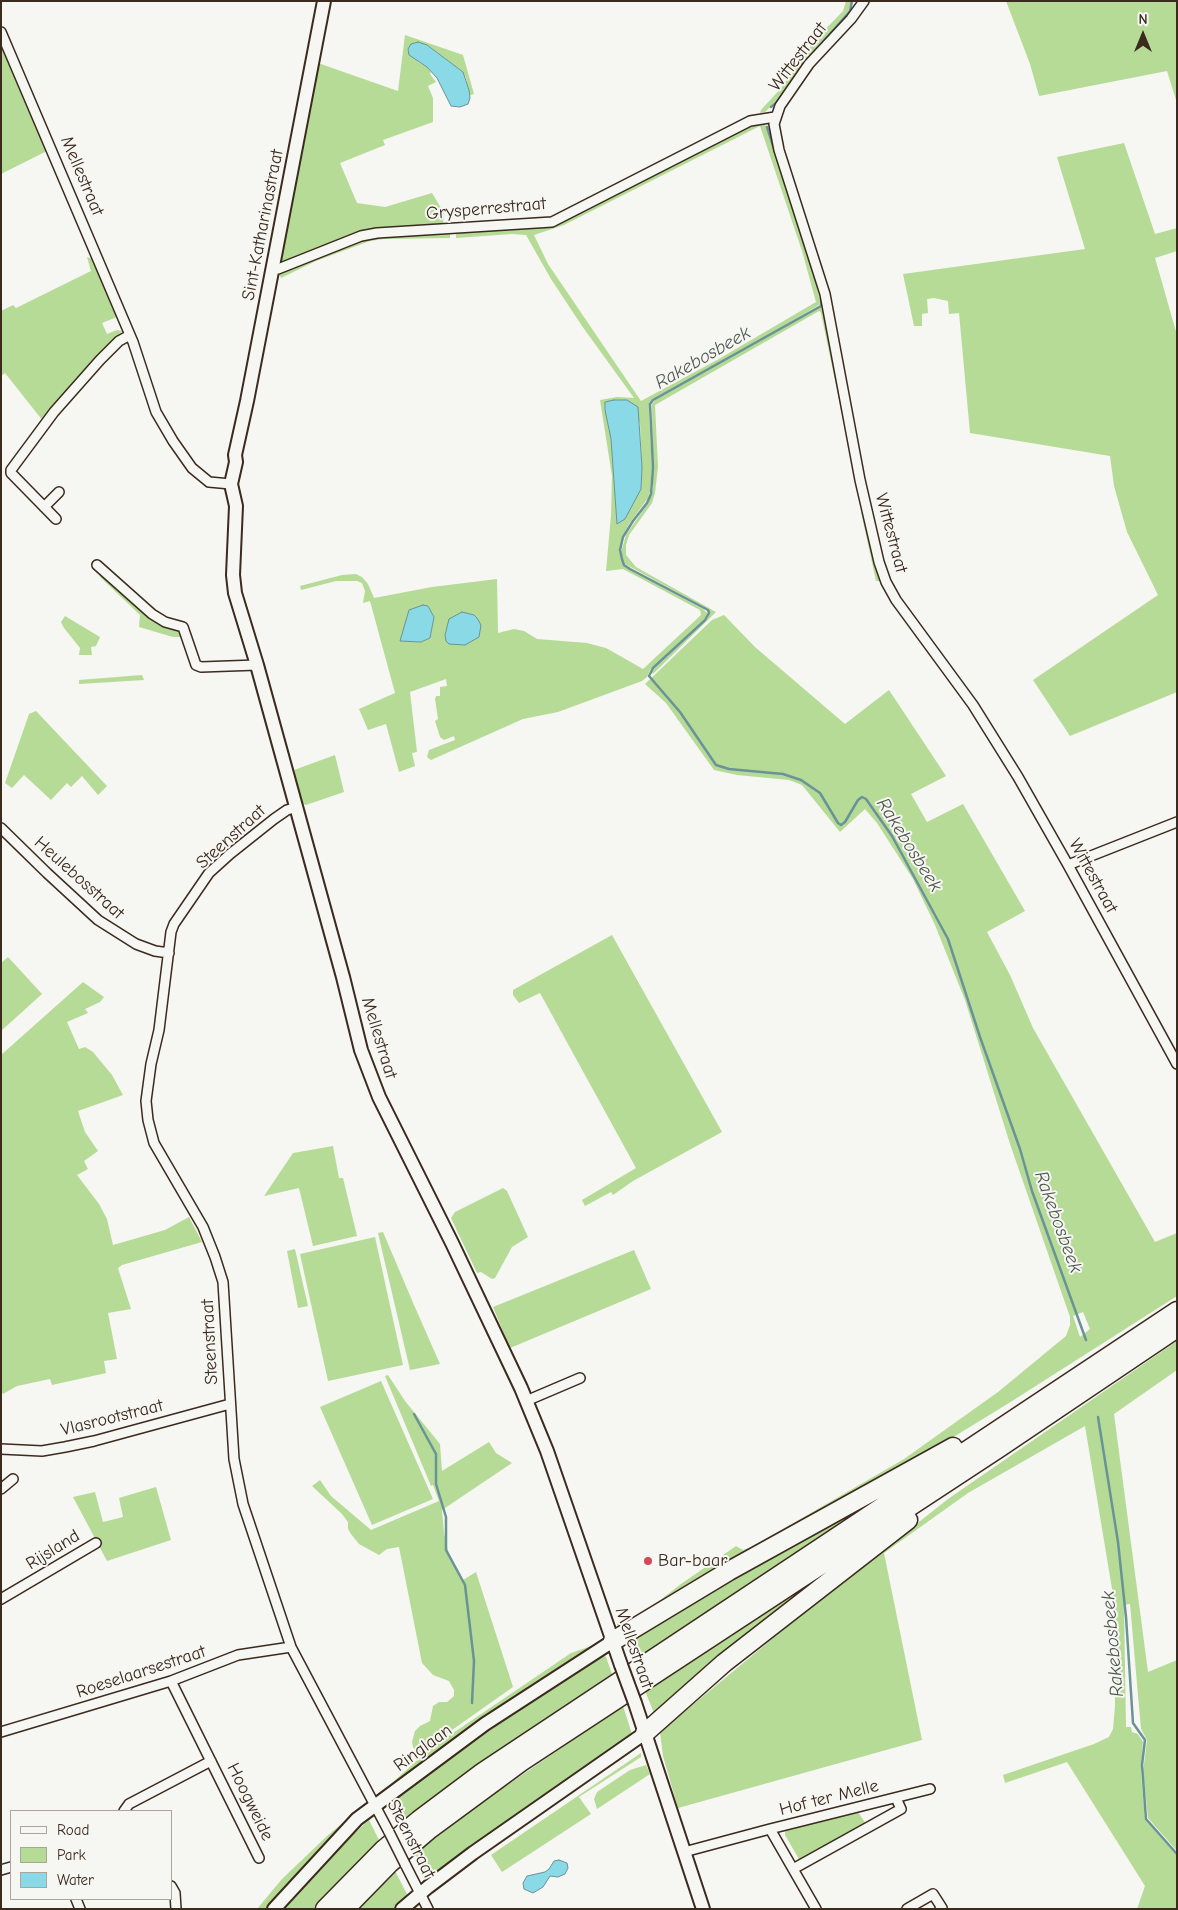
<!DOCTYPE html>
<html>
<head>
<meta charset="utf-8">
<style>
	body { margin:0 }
	#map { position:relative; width:1178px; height:1910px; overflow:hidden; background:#f6f6f2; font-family:"Comic Neue",sans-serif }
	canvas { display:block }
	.frame { position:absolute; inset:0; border:2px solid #3b2a1e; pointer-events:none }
	.legend { position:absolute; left:10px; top:1810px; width:162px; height:90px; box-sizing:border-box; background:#f6f6f2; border:1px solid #aba49d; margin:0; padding:6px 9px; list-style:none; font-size:15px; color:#3b2a1e }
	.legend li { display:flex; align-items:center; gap:10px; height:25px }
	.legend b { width:25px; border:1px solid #aba49d }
	.north { position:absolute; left:1118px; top:10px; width:50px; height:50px; -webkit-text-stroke:4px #f6f6f2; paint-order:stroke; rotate:0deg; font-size:14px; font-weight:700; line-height:20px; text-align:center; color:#3b2a1e }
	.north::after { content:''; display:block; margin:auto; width:18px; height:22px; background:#3b2a1e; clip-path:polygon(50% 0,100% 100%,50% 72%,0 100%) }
</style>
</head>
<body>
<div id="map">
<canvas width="1178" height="1910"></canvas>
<div class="frame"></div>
<ul class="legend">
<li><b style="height:6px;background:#f6f6f2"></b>Road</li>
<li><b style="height:14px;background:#b6db96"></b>Park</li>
<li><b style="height:14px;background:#8ad9e7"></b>Water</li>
</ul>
<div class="north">N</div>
</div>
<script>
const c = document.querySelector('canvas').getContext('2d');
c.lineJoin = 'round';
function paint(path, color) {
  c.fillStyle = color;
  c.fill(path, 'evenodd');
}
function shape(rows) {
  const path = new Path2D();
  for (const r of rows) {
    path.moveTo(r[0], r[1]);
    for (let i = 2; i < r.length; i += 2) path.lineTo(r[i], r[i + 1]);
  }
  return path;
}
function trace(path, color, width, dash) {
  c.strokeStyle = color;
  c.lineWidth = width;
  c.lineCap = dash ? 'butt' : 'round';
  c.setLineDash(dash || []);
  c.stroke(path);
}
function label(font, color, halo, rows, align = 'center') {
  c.font = font + ' "Comic Neue",sans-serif';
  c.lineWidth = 4;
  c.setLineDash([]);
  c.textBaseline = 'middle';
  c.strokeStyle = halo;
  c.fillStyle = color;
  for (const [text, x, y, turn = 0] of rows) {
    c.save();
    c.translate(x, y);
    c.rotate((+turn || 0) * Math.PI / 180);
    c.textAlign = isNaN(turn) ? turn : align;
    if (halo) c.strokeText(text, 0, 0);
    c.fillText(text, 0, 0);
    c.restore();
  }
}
paint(shape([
	[846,1,851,1,849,10,807,58,775,102,765,112,760,113,761,110,782,87,814,41,843,11],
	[1006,1,1177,1,1177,103,1167,71,1039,96,1030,64],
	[405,35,463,55,474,94,470,95,466,78,463,72,427,45,417,61,427,67,431,72,430,74,436,82,428,86,433,98,433,122,383,140,385,145,340,163,357,203,385,207,432,193,444,213,443,224,438,226,365,230,284,263,280,260,318,63,398,91],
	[1,42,47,151,1,174],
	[763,123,766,126,807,251,820,299,819,305,747,348,824,304,848,435,846,434,821,313,819,311,655,405,658,467,655,493,652,503,629,535,626,545,626,555,636,567,716,612,653,674,651,672,705,621,710,613,706,608,625,564,621,552,626,535,648,503,653,489,652,404,656,399,734,355,653,399,649,403,649,414,652,469,650,491,648,498,629,524,623,535,619,550,621,559,624,566,703,609,707,613,707,616,650,670,647,677,642,681,558,712,523,719,431,760,427,757,429,750,455,740,454,736,444,740,440,737,435,721,438,719,435,699,436,696,440,696,440,687,447,686,446,679,410,692,417,752,412,753,415,766,399,772,386,724,368,730,359,709,395,693,370,601,363,603,365,591,362,583,357,581,336,581,301,590,300,586,342,575,356,574,362,577,368,584,374,598,432,587,497,579,498,633,514,629,524,631,537,639,587,643,606,648,643,669,701,615,700,610,623,569,606,571,611,515,612,476,600,400,617,397,634,398,582,326,551,279,526,235,512,234,456,238,456,233,547,226,753,124],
	[760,126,802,251,816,302,717,360,641,401,548,264,534,235,564,225],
	[640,422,642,467,641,489,617,523,611,439],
	[428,606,434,617,430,638,421,642,400,641,404,631],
	[1124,143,1155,234,1177,228,1177,251,1155,258,1177,335,1177,692,1070,736,1033,680,1158,595,1127,532,1114,486,1110,456,970,433,959,313,949,314,948,301,934,298,927,299,928,313,922,314,922,326,914,326,903,274,1085,249,1057,157],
	[450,234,450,238,384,239,370,241,316,261,281,278,279,274,284,271,365,238,386,235],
	[87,257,93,259,117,317,102,323,107,334,117,330,122,331,43,421,5,373,1,376,1,311,13,305,16,308,91,271],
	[861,512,868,525,881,581,876,581],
	[102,570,127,594,181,631,182,637,173,637,139,627,140,615,100,577,99,573],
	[724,615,755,647,845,724,889,690,946,776,911,794,927,822,963,804,1025,911,987,932,1010,975,1033,1028,1155,1242,1177,1233,1177,1296,1009,1403,893,1474,624,1628,617,1625,619,1621,628,1621,654,1605,681,1584,736,1546,743,1550,752,1547,904,1459,998,1392,1066,1336,1070,1325,1070,1317,1010,1144,965,1000,935,925,913,879,877,823,865,809,840,832,802,785,789,780,737,775,714,770,666,703,645,684,712,620],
	[1083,1312,1090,1329,1080,1337,1073,1316],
	[65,616,100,637,96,646,91,647,92,655,79,655,80,648,64,628,61,622],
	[142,675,144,680,79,684,79,680],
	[36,711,107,786,98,795,82,776,71,787,67,783,51,800,24,775,12,788,5,783,29,714],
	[335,755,344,792,306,805,303,804,294,770],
	[612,935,722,1132,633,1181,613,1195,611,1192,585,1206,582,1200,636,1168,540,993,519,1003,513,995,513,990],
	[8,957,42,994,1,1031,1,963],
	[83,982,104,997,100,1002,85,1009,88,1013,67,1022,79,1049,85,1047,93,1052,112,1075,123,1095,78,1111,85,1132,98,1151,84,1161,88,1169,77,1175,99,1204,107,1219,113,1245,165,1230,189,1217,202,1242,122,1265,118,1268,131,1309,108,1313,117,1359,104,1361,106,1373,52,1385,50,1379,17,1386,3,1394,1,1391,1,1055],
	[333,1146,339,1178,343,1178,357,1236,313,1246,299,1188,264,1196,293,1153],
	[503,1188,507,1191,528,1237,512,1247,495,1278,492,1279,481,1272,477,1273,451,1218,455,1212],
	[383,1232,414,1305,440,1364,410,1370,378,1233],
	[375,1237,403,1365,328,1381,300,1254],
	[295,1249,308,1306,298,1308,287,1251],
	[634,1250,651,1289,510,1348,493,1307],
	[1177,1341,1177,1370,1114,1414,1148,1672,1177,1660,1177,1851,1148,1818,1143,1772,1147,1740,1141,1729,1130,1604,1124,1605,1126,1727,1131,1727,1132,1732,1138,1734,1143,1742,1141,1773,1145,1819,1177,1855,1177,1909,1137,1909,1145,1886,1067,1762,1005,1783,1003,1775,1094,1744,1109,1737,1113,1729,1115,1706,1115,1607,1085,1426,968,1493,884,1553,922,1740,678,1808,663,1756,660,1732,789,1625,948,1499],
	[388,1375,405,1401,440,1444,442,1471,489,1442,496,1453,512,1463,442,1510,444,1533,448,1551,463,1580,476,1572,513,1687,418,1754,413,1747,412,1742,415,1731,420,1726,430,1721,433,1706,439,1702,447,1702,454,1696,454,1690,449,1681,433,1675,422,1663,399,1547,387,1549,379,1555,359,1544,351,1534,348,1529,348,1522,342,1514,312,1486,320,1480,331,1496,371,1530,439,1501,433,1485,431,1486,385,1376],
	[381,1381,433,1499,372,1525,320,1407],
	[909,1478,785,1561,634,1660,627,1640,650,1623],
	[156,1487,171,1540,107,1561,73,1497,95,1492,103,1522,123,1517,119,1498],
	[896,1523,656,1715,654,1713,645,1691],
	[594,1645,595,1646,426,1760,385,1791,384,1790,431,1748,571,1653],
	[603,1655,606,1657,612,1674,473,1769,400,1826,389,1801,461,1746,597,1656],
	[623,1706,632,1734,430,1878,427,1878,415,1854,478,1805],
	[641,1753,641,1757,579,1797,591,1814,502,1872,491,1855],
	[646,1765,650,1774,597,1809,594,1799,597,1792,630,1770],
	[357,1811,348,1824,313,1857,267,1909,257,1909,282,1879,327,1836],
	[858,1812,866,1824,800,1861,785,1835,785,1830],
	[369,1820,380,1842,314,1909,280,1909,323,1862],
	[395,1871,408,1896,395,1909,357,1909]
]), '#b6db96');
const water = shape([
	[418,42,427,45,463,72,469,90,470,98,468,104,460,107,451,106,437,78,427,67,409,55,408,49,411,44,418,42],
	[614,400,627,400,638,407,642,467,641,489,625,519,617,524,611,439,605,410,605,402,614,400],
	[423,605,428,606,434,617,430,638,421,642,400,641,409,610,423,605],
	[462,612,474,615,477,618,481,625,479,637,465,645,449,644,446,641,445,635,449,619,462,612],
	[559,1860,567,1863,568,1868,565,1874,558,1877,550,1876,543,1887,533,1893,524,1889,523,1883,527,1876,545,1872,549,1869,554,1861,559,1860]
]);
paint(water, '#8ad9e7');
trace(water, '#6a9397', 1);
trace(shape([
	[805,62,850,11,852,1],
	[771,107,776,103,802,67],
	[767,127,775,152],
	[821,298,821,306,653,400,650,404,653,468,651,494,647,503,633,521,623,537,620,550,622,559,624,565,630,569,708,610,709,613,705,620,653,668,649,676,680,712,716,765,729,769,783,774,801,780,820,793,838,823,841,825,845,822,858,800,862,797,866,799,892,836,948,939,980,1037,1020,1149,1032,1191,1086,1340],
	[414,1414,436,1454,436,1484,446,1517,446,1550,465,1585,474,1661,472,1703],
	[1098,1417,1118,1542,1126,1617,1133,1723,1145,1740,1142,1765,1146,1819,1177,1854]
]), '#6a9397', 2.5);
const street = shape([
	[864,1,851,19,809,64,780,106,774,124,779,150,825,294,860,480,879,562,886,582,896,600,973,705,1018,777,1068,865,1177,1064],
	[1,32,133,342,156,412,173,441,192,468,209,482,231,484],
	[273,268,278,269,361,236,377,233,552,222,750,121,775,117],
	[44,507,59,492],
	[56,519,11,473,11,470,54,412,100,360,119,341,130,335],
	[97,565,152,614,165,622,183,627,196,665,201,667,257,665],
	[297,807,287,810,274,819,230,854,209,873,174,924,171,932,159,1030,151,1064,146,1101,148,1120,154,1143,203,1227,215,1257,223,1282,234,1459,243,1504,291,1647,389,1832],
	[1,828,47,873,98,920,136,944,155,951,169,953],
	[1068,865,1177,822],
	[526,1401,580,1378],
	[1,1449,42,1451,65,1447,94,1441,230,1404],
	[1,1489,13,1479],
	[1,1599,96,1543],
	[171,1681,259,1858],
	[1,1732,171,1681,238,1655,291,1647],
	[124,1811,129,1804,211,1761],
	[770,1829,930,1789],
	[684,1852,770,1829,816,1909],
	[405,1864,428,1909],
	[793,1869,901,1809,896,1798],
	[1,1870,11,1867],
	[171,1886,175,1893,176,1909],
	[76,1899,80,1909],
	[907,1909,933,1894,942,1908,940,1909]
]);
const secondary = shape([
	[324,1,247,401,235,455,236,462,231,484,236,506,233,575,235,593,257,665,343,977,361,1050,379,1097,452,1243,521,1388,547,1451,621,1665],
	[635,1703,703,1909],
	[274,1909,357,1819,485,1724,613,1641],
	[402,1909,428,1887,473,1853,645,1733]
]);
const highway = shape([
	[613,1641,729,1571,953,1447],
	[645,1733,724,1663,908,1520],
	[325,1909,383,1850,419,1820,483,1772,1177,1311],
	[345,1909,390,1863,430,1829,521,1762,999,1448,1177,1328]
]);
trace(street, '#3b2a1e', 12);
trace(secondary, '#3b2a1e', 16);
trace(highway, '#3b2a1e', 21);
trace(street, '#f6f6f2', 9);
trace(secondary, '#f6f6f2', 12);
trace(highway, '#f6f6f2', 18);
const streetBridge = shape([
	[389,1832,405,1864]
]);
const secondaryBridge = shape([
	[621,1665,635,1703]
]);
trace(streetBridge, '#3b2a1e', 12, []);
trace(secondaryBridge, '#3b2a1e', 16, []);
trace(streetBridge, '#f6f6f2', 9);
trace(secondaryBridge, '#f6f6f2', 12);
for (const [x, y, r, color] of [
	[648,1561,5,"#d1495b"]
]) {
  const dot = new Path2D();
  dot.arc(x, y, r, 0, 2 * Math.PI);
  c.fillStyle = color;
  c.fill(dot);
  trace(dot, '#f6f6f2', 2);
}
label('18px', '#3b2a1e', '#f6f6f2', [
	["Wittestraat",798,57,-52],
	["Mellestraat",82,176,67],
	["Grysperrestraat",486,209,-5],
	["Sint-Katharinastraat",263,225,-79],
	["Wittestraat",891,533,75],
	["Steenstraat",231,837,-42],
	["Wittestraat",1093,876,61],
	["Heulebosstraat",79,878,42],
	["Mellestraat",379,1038,73],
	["Steenstraat",210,1342,-93],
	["Vlasrootstraat",112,1418,-14],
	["Rijsland",53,1550,-32],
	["Mellestraat",634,1648,71],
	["Roeselaarsestraat",141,1672,-18],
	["Ringlaan",423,1748,-36],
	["Hof ter Melle",829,1798,-14],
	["Hoogweide",250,1802,64],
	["Steenstraat",411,1839,63]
]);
label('18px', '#3b2a1e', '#f6f6f2', [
	["Bar-baar",658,1561]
], 'left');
label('italic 19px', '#4f5650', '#f6f6f2', [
	["Rakebosbeek",703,358,-30],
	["Rakebosbeek",909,845,58],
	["Rakebosbeek",1058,1222,70],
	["Rakebosbeek",1113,1644,-95]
]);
</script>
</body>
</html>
